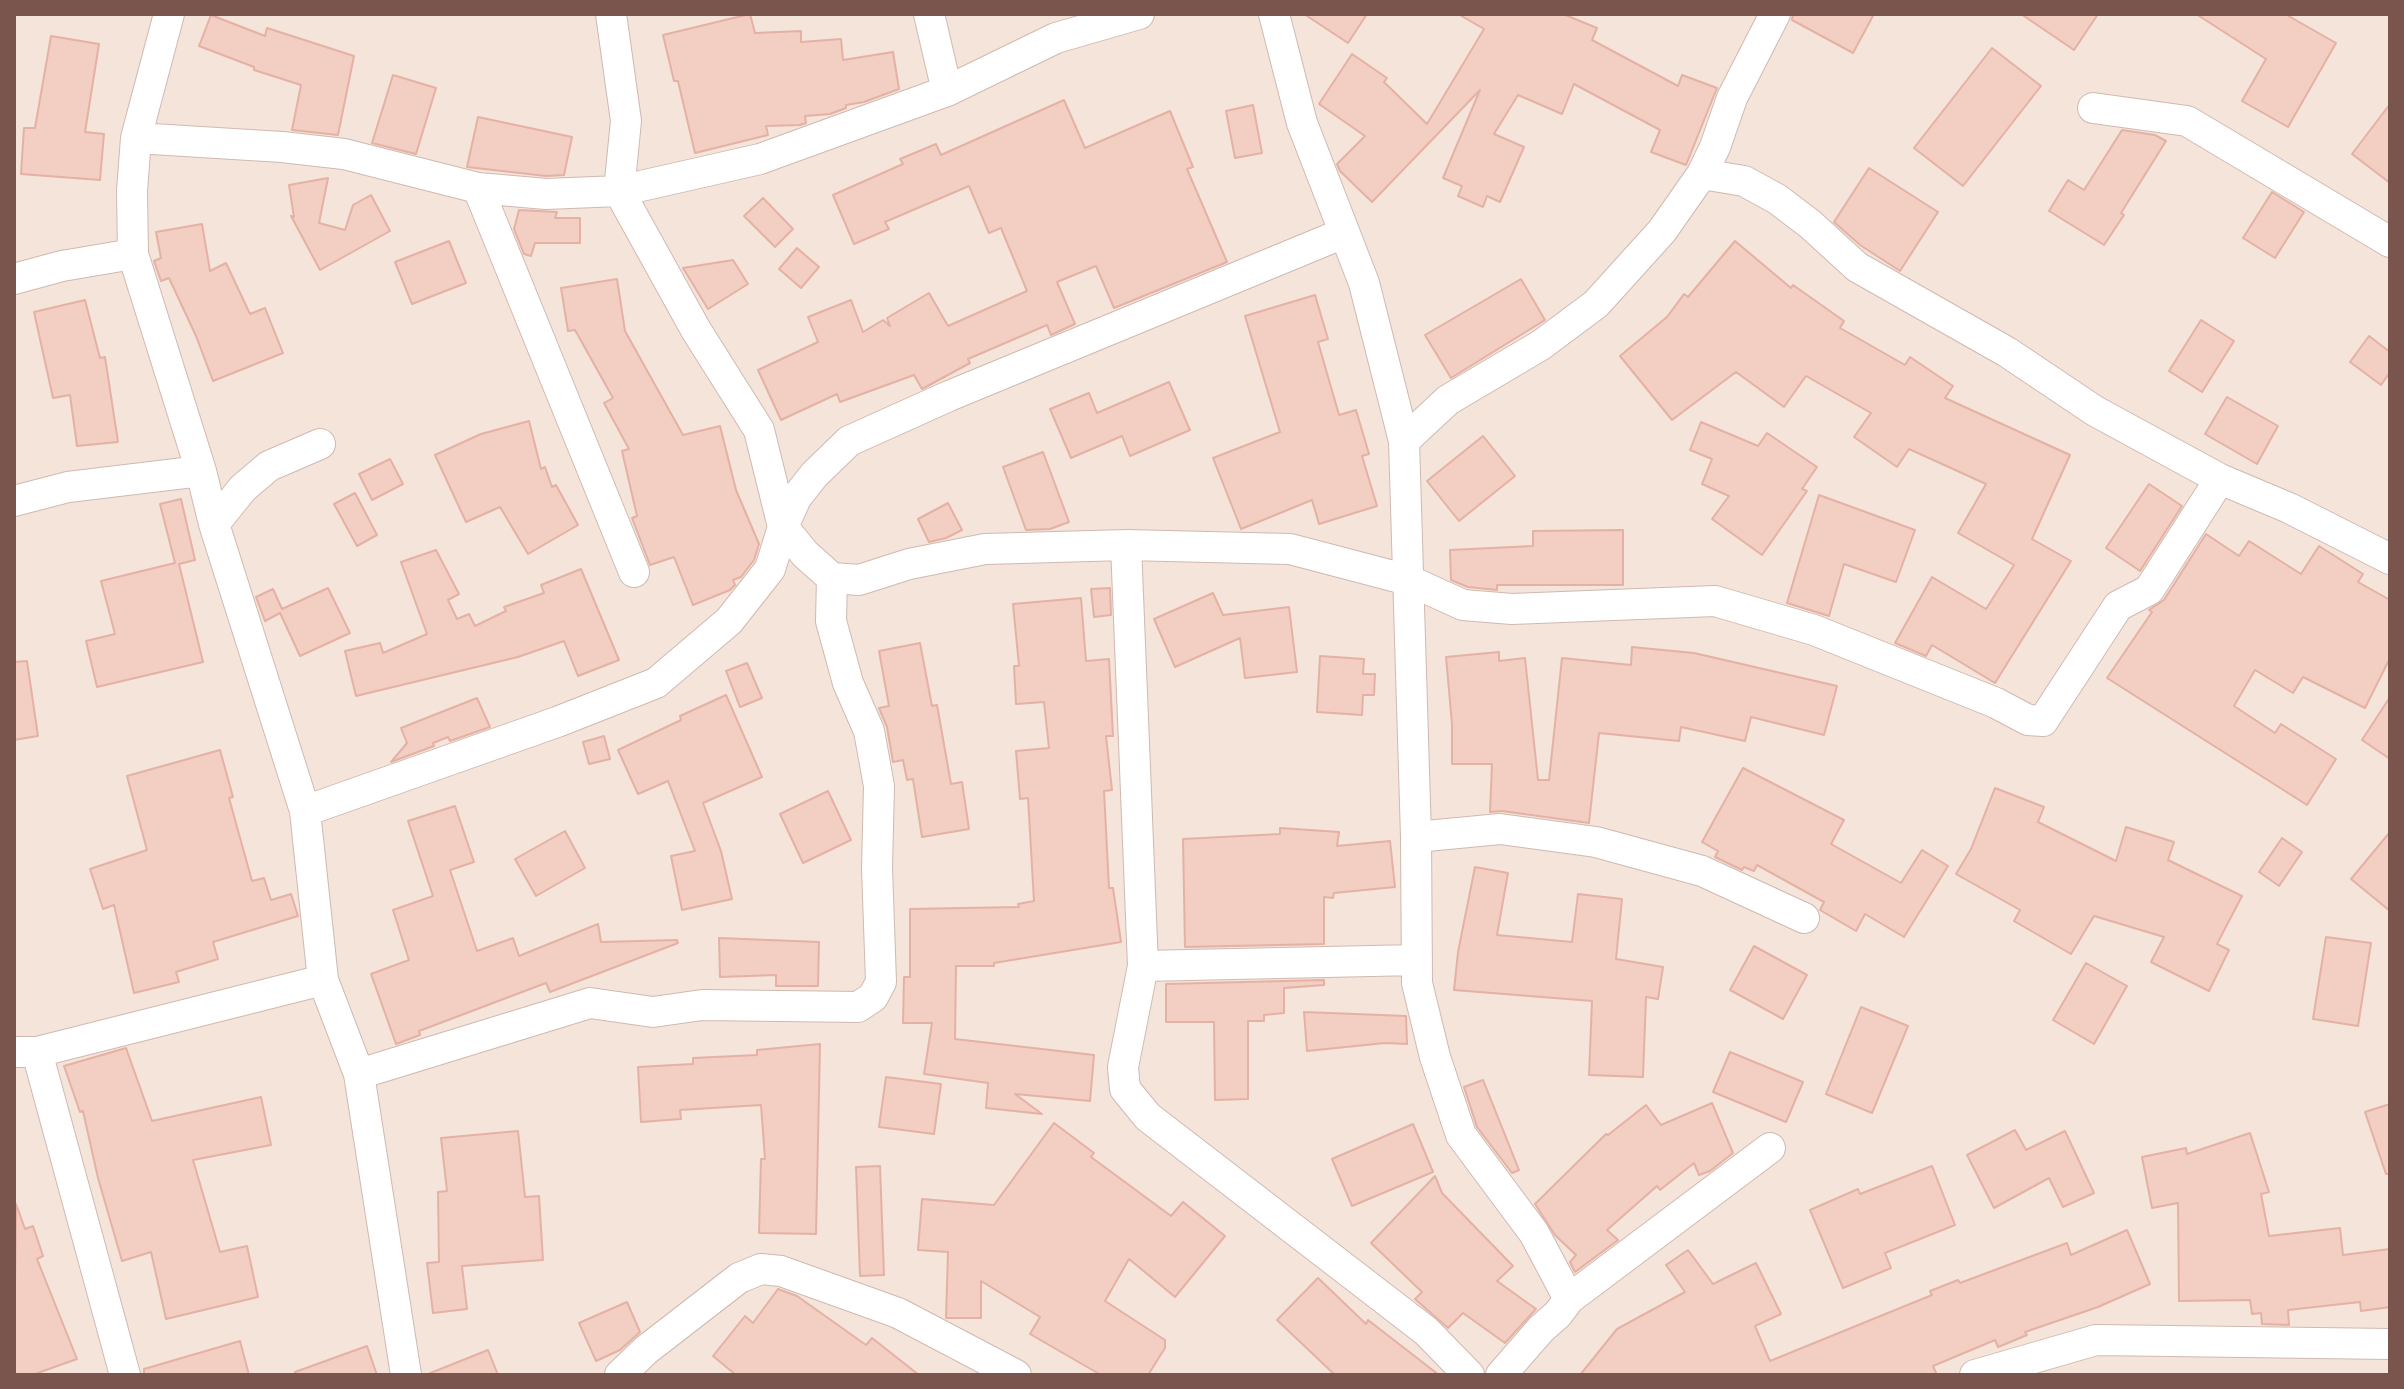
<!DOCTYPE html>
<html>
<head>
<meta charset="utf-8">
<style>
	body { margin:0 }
	#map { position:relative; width:2404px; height:1389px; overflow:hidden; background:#fdf3ec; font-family:"Asap Condensed",sans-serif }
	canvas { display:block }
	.frame { position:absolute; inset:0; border:16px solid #79554e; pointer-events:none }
</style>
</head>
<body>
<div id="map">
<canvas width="2404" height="1389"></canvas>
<div class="frame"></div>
</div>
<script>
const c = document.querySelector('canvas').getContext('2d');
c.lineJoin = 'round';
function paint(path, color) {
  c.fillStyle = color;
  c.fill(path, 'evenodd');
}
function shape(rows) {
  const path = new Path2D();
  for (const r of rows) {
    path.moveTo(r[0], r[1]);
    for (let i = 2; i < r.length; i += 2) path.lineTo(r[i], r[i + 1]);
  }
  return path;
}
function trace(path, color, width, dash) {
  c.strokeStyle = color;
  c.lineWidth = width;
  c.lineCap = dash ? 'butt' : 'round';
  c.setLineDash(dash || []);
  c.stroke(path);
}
paint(shape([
	[14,14,2390,14,2390,1375,14,1375]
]), '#f4e4da');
const building = shape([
	[750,14,755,33,801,31,801,42,841,39,843,60,893,52,899,89,864,102,846,105,846,108,830,114,805,116,806,123,800,125,766,126,768,135,695,153,678,81,674,81,663,35,750,14],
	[1304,14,1367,14,1348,43,1304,14],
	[1458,14,1563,14,1597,28,1592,40,1678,86,1682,75,1717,88,1686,165,1651,152,1660,130,1574,84,1562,114,1518,95,1494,134,1524,147,1500,202,1487,196,1483,207,1458,196,1462,186,1443,178,1480,90,1372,202,1340,171,1337,164,1365,136,1319,104,1352,54,1387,78,1384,82,1427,124,1484,29,1458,14],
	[1793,14,1874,14,1853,53,1792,20,1793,14],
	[2021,14,2098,14,2074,50,2021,14],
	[2196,14,2285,14,2336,43,2288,127,2242,101,2266,59,2196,14],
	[211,15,265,36,267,28,354,56,338,135,292,130,301,85,254,70,254,67,199,46,211,15],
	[51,36,99,44,85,132,104,134,100,180,21,174,24,128,35,128,51,36],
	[1992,48,2041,86,1963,186,1914,148,1992,48],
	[393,75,436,88,416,154,372,143,393,75],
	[1064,100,1085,148,1170,111,1193,167,1187,169,1227,262,1114,308,1096,266,1057,282,1075,324,1051,335,1047,325,968,359,970,363,922,389,914,375,840,402,837,394,781,420,758,370,818,342,808,317,851,300,863,332,883,320,890,326,887,318,929,293,948,326,1027,291,1001,228,989,233,969,186,885,222,889,229,854,244,833,195,903,164,900,159,936,144,941,155,1064,100],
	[2390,104,2390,183,2352,154,2390,104],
	[1253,105,1262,153,1235,158,1226,111,1253,105],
	[478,117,572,137,564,175,546,176,467,167,478,117],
	[2122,130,2155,135,2166,141,2121,213,2124,215,2104,245,2049,211,2068,180,2084,190,2122,130],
	[1869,168,1938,212,1900,271,1860,245,1834,222,1869,168],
	[328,178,319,223,345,230,353,205,371,195,390,231,320,270,291,216,294,217,289,185,328,178],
	[2272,192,2304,212,2275,258,2243,238,2272,192],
	[763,198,793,229,775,247,744,216,763,198],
	[519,210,557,212,555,218,580,218,580,243,535,243,531,256,524,254,514,229,519,210],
	[202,224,210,271,226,263,250,314,265,308,283,353,213,381,196,336,169,278,161,281,154,261,161,258,156,232,202,224],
	[449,241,466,283,412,304,395,262,449,241],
	[1735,241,1791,288,1793,285,1844,321,1840,328,1905,365,1910,357,1953,386,1945,398,2070,455,2032,539,2071,561,1995,683,1932,645,1926,656,1895,643,1932,577,1986,609,2014,565,1958,533,1986,484,1909,449,1897,467,1854,437,1871,413,1806,376,1784,407,1736,372,1672,420,1620,356,1667,317,1684,294,1688,297,1735,241],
	[797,248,819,267,801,288,779,269,797,248],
	[733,260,748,284,708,309,683,268,733,260],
	[617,279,625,331,683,435,720,426,736,490,759,544,754,560,741,577,733,580,735,585,730,590,693,605,674,557,650,565,632,518,637,516,622,451,629,449,604,403,613,398,575,330,568,331,561,288,617,279],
	[1521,279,1545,320,1451,378,1425,335,1521,279],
	[1315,295,1328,339,1318,342,1339,415,1356,410,1369,454,1362,456,1377,506,1319,524,1312,500,1241,529,1213,458,1280,432,1245,316,1315,295],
	[85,300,100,358,105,357,118,442,77,446,70,395,53,398,34,312,85,300],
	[2201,320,2234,341,2202,392,2169,371,2201,320],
	[2369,336,2390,352,2390,372,2381,385,2350,362,2369,336],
	[1169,382,1190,430,1130,456,1122,436,1071,458,1050,409,1089,393,1097,413,1169,382],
	[2227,397,2278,426,2257,464,2205,434,2227,397],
	[529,421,541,469,545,467,552,487,556,485,578,525,528,554,500,507,466,522,435,455,481,434,529,421],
	[1701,422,1758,446,1767,433,1817,467,1802,489,1807,491,1762,555,1712,519,1729,496,1702,484,1712,459,1690,450,1701,422],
	[1483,436,1515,476,1459,521,1427,481,1483,436],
	[1043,452,1069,522,1050,529,1026,530,1003,467,1043,452],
	[390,459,403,484,372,500,359,474,390,459],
	[2149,484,2182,506,2140,571,2106,548,2149,484],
	[355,493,377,535,357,546,334,504,355,493],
	[1819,495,1915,530,1896,582,1844,564,1829,616,1787,603,1819,495],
	[181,499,195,560,179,564,203,662,97,687,86,641,115,634,101,581,175,563,160,504,181,499],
	[948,503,962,530,946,538,929,542,918,519,948,503],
	[1623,530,1623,585,1497,585,1497,590,1468,587,1451,580,1450,550,1533,546,1533,531,1623,530],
	[2206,534,2239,556,2249,541,2301,574,2319,546,2363,574,2358,582,2390,600,2390,658,2365,708,2303,677,2293,693,2255,670,2234,706,2275,733,2281,724,2336,759,2307,805,2107,678,2152,612,2149,610,2164,600,2206,534],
	[436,550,459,594,448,600,457,619,469,614,475,626,506,611,504,607,544,593,541,585,581,569,619,660,578,676,564,641,518,657,356,696,345,651,380,643,383,653,427,634,401,562,436,550],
	[328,588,350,633,300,656,280,613,265,621,256,597,273,589,282,609,328,588],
	[1110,588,1111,615,1094,617,1091,589,1110,588],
	[1213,593,1223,615,1289,607,1297,672,1245,678,1240,638,1175,667,1154,619,1213,593],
	[1081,598,1086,661,1109,659,1113,736,1106,736,1112,790,1104,791,1109,888,1113,888,1121,942,994,963,994,966,956,966,955,1039,1094,1055,1090,1101,1015,1094,1042,1114,986,1108,988,1083,924,1074,932,1023,903,1023,904,977,910,977,910,909,1019,907,1018,904,1034,901,1028,798,1020,799,1016,751,1049,748,1044,702,1016,704,1014,666,1019,666,1013,604,1081,598],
	[920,643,932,706,937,705,951,784,962,782,969,829,922,837,913,779,907,780,903,760,893,762,887,727,879,708,889,706,879,651,920,643],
	[1632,647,1694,653,1837,686,1824,735,1751,717,1745,741,1681,727,1679,741,1599,733,1589,823,1502,811,1490,812,1492,764,1452,764,1452,724,1446,657,1499,652,1499,661,1525,658,1538,780,1549,780,1562,658,1631,665,1632,647],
	[1320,656,1364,659,1363,674,1375,674,1374,695,1363,695,1362,715,1317,712,1320,656],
	[27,661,38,736,14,740,14,662,27,661],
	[747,663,762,698,740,707,726,671,747,663],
	[726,695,762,777,703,803,721,851,732,899,682,910,671,856,695,851,668,781,638,794,618,750,681,720,680,716,726,695],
	[2390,697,2390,759,2362,740,2390,697],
	[477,698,490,727,450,741,448,737,433,743,434,746,391,762,407,743,401,728,477,698],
	[604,736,610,759,589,764,583,742,604,736],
	[220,750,233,797,229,798,252,881,264,878,271,900,291,894,298,916,213,942,218,959,176,972,179,982,134,993,114,905,103,909,90,869,147,850,127,776,220,750],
	[1743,768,1844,820,1831,844,1901,883,1922,850,1948,866,1904,937,1865,914,1856,931,1820,910,1824,902,1757,865,1754,871,1744,867,1742,870,1715,857,1718,851,1702,842,1743,768],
	[1995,788,2044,807,2038,822,2116,861,2126,827,2174,842,2168,860,2242,896,2217,944,2229,950,2209,991,2151,962,2164,937,2094,916,2071,954,2014,921,2020,910,1956,874,1971,849,1995,788],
	[828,791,851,840,803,863,780,814,828,791],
	[455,806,474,862,450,870,477,951,513,938,519,956,598,924,601,942,677,940,678,943,550,992,546,983,419,1031,420,1035,396,1044,371,974,409,960,393,910,433,896,408,821,455,806],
	[1280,828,1339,832,1337,846,1390,841,1395,887,1334,893,1333,898,1324,897,1324,944,1185,947,1183,839,1280,834,1280,828],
	[565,831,585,868,536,896,515,859,565,831],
	[2390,832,2390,911,2351,879,2390,832],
	[2282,838,2302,852,2279,886,2259,872,2282,838],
	[1475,867,1508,873,1497,935,1572,942,1578,894,1622,899,1616,959,1663,967,1658,999,1646,997,1643,1077,1589,1075,1592,1001,1454,990,1458,952,1475,867],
	[2326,937,2371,943,2358,1026,2313,1019,2326,937],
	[719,938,819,942,818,986,776,986,776,975,720,977,719,938],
	[1754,946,1807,975,1783,1019,1730,990,1754,946],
	[2086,963,2127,986,2094,1044,2053,1020,2086,963],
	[1324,980,1324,985,1284,988,1284,1013,1264,1015,1264,1021,1248,1021,1248,1099,1215,1100,1214,1022,1166,1022,1166,984,1324,980],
	[1861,1007,1908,1026,1872,1113,1826,1094,1861,1007],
	[1304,1012,1406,1016,1407,1044,1385,1043,1307,1051,1304,1012],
	[820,1044,816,1234,759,1233,761,1159,765,1159,761,1105,680,1110,681,1119,641,1122,638,1067,693,1064,693,1058,757,1055,757,1050,820,1044],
	[126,1048,152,1121,261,1097,271,1145,193,1160,220,1252,247,1246,258,1297,166,1319,151,1252,122,1261,98,1178,83,1111,80,1112,64,1066,126,1048],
	[1730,1052,1803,1082,1786,1122,1713,1092,1730,1052],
	[886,1077,941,1084,934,1134,879,1127,886,1077],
	[1483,1080,1519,1170,1512,1173,1477,1127,1464,1087,1483,1080],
	[1712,1103,1733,1153,1710,1171,1699,1175,1694,1163,1660,1190,1657,1186,1607,1230,1618,1240,1575,1272,1570,1262,1576,1255,1555,1235,1535,1204,1606,1134,1608,1135,1646,1105,1661,1125,1712,1103],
	[2390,1104,2390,1174,2386,1174,2365,1112,2390,1104],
	[1054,1123,1094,1153,1091,1157,1171,1216,1183,1202,1225,1236,1175,1297,1129,1259,1105,1301,1165,1340,1165,1348,1148,1375,1101,1375,1030,1334,1040,1317,981,1281,981,1318,946,1318,948,1252,918,1250,922,1199,994,1205,1054,1123],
	[1413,1124,1433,1172,1352,1206,1332,1159,1413,1124],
	[2015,1130,2026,1150,2065,1131,2094,1193,2063,1207,2049,1178,1994,1208,1967,1155,2015,1130],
	[518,1131,525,1197,539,1196,543,1260,462,1266,467,1309,433,1313,427,1263,439,1262,438,1192,447,1191,441,1138,518,1131],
	[2250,1133,2269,1192,2261,1194,2269,1236,2340,1228,2343,1255,2390,1249,2390,1307,2361,1311,2360,1302,2288,1310,2289,1325,2262,1324,2261,1313,2252,1314,2250,1300,2179,1301,2178,1203,2152,1208,2142,1157,2186,1148,2187,1154,2250,1133],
	[880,1166,884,1275,860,1276,856,1167,880,1166],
	[1932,1166,1955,1225,1885,1253,1891,1268,1843,1288,1810,1210,1858,1189,1860,1194,1932,1166],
	[1435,1176,1442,1193,1513,1266,1497,1281,1536,1309,1505,1343,1463,1313,1448,1328,1415,1299,1422,1292,1371,1243,1435,1176],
	[16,1204,25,1229,33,1226,43,1256,37,1259,77,1359,32,1375,14,1375,16,1204],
	[2127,1230,2150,1284,2098,1307,2025,1332,2027,1335,1998,1347,1995,1340,1933,1366,1937,1375,1580,1375,1617,1329,1685,1292,1666,1265,1688,1250,1713,1284,1756,1263,1781,1314,1755,1326,1770,1361,1932,1295,1930,1291,1958,1280,1960,1283,2067,1243,2071,1255,2127,1230],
	[1318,1278,1366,1324,1368,1320,1439,1375,1335,1375,1277,1320,1318,1278],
	[778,1289,797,1296,866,1345,872,1338,919,1375,736,1375,713,1356,745,1316,753,1323,778,1289],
	[627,1302,640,1332,620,1350,596,1361,579,1323,627,1302],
	[240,1341,249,1375,144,1375,144,1369,240,1341],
	[367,1346,377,1375,295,1375,295,1372,367,1346],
	[488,1350,498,1375,429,1375,428,1374,488,1350]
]);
paint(building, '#f2cec3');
trace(building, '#e5b1a4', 2);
const street = shape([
	[169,14,136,138,132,191,133,254,201,471,214,524,305,811,323,980,359,1074,406,1375],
	[929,14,947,91],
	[1274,14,1302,123,1364,283,1404,441,1416,837,1417,983,1435,1057,1461,1135,1534,1233,1569,1299],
	[2093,108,2187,121,2390,242],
	[136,138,282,147,344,154,478,188,546,194,619,191,760,159,947,91,1056,38,1139,14],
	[1702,174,1744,181,1777,199,1810,224,1857,267,2007,352,2095,411,2220,479,2289,508,2390,559],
	[478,188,634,572],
	[14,279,62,266,133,254],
	[1404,441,1448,400,1541,345,1596,304,1662,231,1702,174,1715,147,1732,98,1775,14],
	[14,501,68,487,201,471],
	[214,524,243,488,269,466,320,444],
	[1126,545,1143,966,1123,1067,1125,1089,1148,1117,1426,1331,1469,1375],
	[832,578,859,580,909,564,985,549,1126,545,1290,549,1408,580,1463,605,1512,609,1715,601,1814,630,1996,703,2028,720,2043,721,2118,606,2149,590,2220,479],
	[305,811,557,722,656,683,729,621,770,569,783,527,796,498,814,475,849,441,949,396,1344,233],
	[1416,837,1500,829,1596,842,1702,871,1804,918],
	[1143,966,1417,960],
	[14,1052,37,1052,323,980],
	[37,1052,125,1375],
	[359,1074,590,1003,653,1012,702,1005,858,1007,873,997,881,982,877,868,879,786,869,731,848,683,831,621,832,578,805,554,783,527,759,430,696,330,619,191,626,121,611,14],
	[620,1375,646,1350,739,1278,761,1269,781,1271,898,1313,1016,1375],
	[1501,1375,1541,1329,1558,1314,1569,1299,1770,1148],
	[1975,1375,2096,1340,2390,1344]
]);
trace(street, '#d0b9b0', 32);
trace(street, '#fff', 30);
</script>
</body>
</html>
